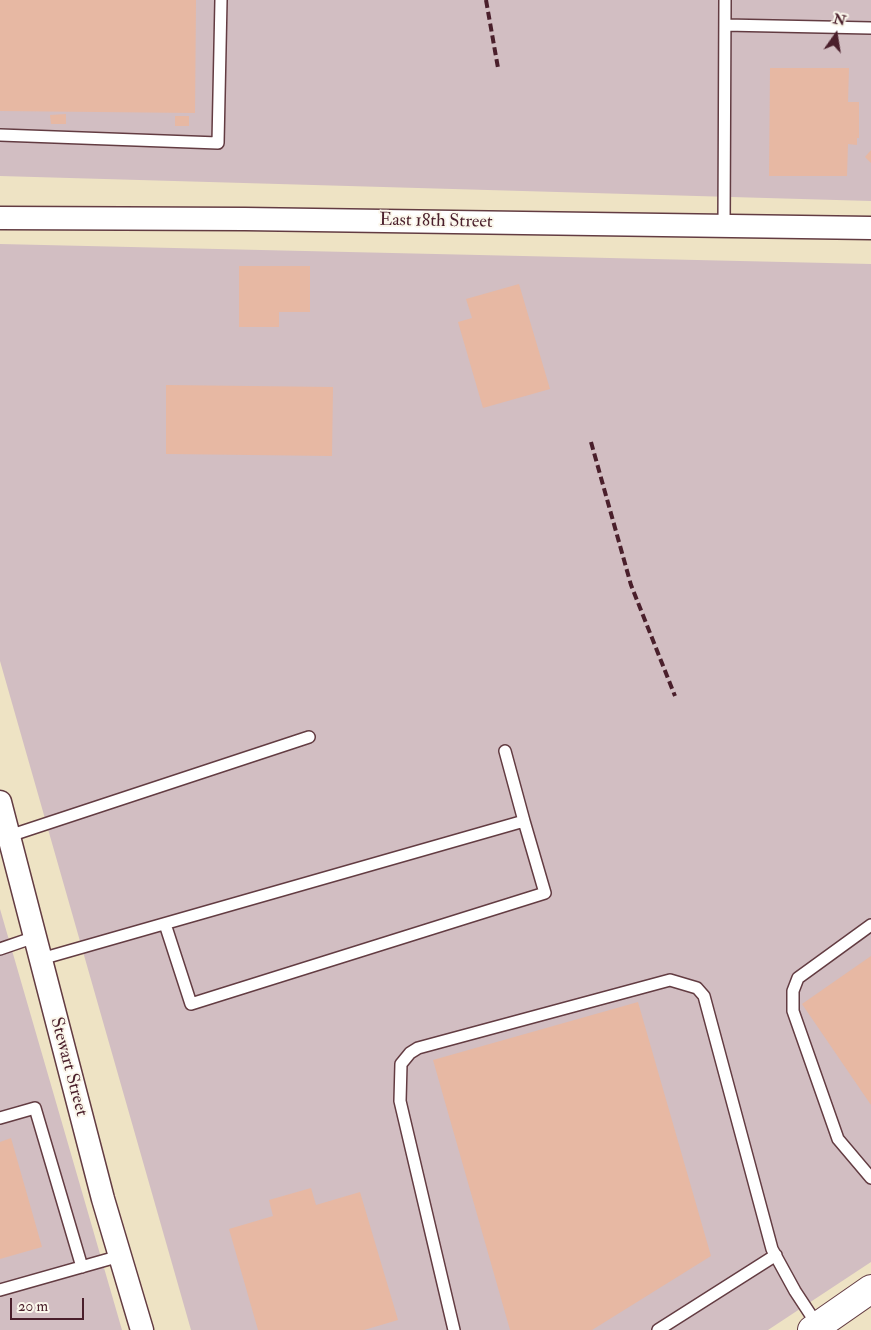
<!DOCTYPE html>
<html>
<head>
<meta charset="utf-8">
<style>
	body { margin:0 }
	#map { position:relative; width:871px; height:1330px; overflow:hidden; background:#eee3c4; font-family:"IM FELL Double Pica",serif }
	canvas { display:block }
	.north { position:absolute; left:811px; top:10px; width:50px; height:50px; -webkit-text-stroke:4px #fbf7ec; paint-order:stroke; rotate:13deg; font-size:14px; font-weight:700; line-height:20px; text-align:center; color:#4a1f2b }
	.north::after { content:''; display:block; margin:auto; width:18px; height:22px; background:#4a1f2b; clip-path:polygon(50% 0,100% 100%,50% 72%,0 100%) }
	.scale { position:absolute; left:10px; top:1298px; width:74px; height:22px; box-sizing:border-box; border:2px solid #4a1f2b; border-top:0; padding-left:6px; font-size:15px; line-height:18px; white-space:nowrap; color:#4a1f2b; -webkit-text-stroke:4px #fbf7ec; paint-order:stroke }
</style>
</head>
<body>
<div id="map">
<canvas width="871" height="1330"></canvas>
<div class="north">N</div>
<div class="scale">20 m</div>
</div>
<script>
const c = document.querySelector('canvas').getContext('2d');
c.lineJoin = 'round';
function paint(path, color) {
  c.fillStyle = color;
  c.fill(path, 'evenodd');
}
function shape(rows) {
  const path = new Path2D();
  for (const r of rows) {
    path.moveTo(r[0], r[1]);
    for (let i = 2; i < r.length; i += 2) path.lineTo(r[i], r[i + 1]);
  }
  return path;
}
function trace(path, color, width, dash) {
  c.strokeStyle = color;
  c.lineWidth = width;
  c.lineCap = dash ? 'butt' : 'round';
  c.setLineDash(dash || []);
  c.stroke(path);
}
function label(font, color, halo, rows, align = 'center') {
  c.font = font + ' "IM FELL Double Pica",serif';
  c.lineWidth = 4;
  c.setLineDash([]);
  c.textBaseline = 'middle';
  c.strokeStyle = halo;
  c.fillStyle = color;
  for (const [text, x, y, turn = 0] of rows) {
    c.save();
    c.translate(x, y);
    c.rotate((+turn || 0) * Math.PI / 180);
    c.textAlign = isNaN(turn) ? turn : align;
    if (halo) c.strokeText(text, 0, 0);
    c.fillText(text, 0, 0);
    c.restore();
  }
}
paint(shape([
	[0,0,871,0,871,201,0,176],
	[0,244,871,264,871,1262,768,1330,191,1330,0,661],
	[0,909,122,1330,0,1330]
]), '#d2bec2');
paint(shape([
	[0,0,196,0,195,113,0,111],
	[770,68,849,68,848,102,859,102,859,138,857,138,857,145,848,144,847,176,769,176],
	[66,114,66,124,51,124,50,115],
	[175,116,189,116,189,126,175,126],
	[871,150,871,163,865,157],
	[239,266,310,266,310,312,279,312,279,327,239,327],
	[519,284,550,389,483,408,458,322,472,318,466,299],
	[166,385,333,387,332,456,166,454],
	[871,956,871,1105,802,1004],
	[638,1002,711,1256,592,1330,510,1330,433,1060],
	[11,1138,42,1247,0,1259,0,1142],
	[311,1188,316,1205,360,1192,398,1320,364,1330,258,1330,229,1229,273,1216,269,1200]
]), '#e7b8a3');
const service = shape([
	[725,25,871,28],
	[0,135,218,143,221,0],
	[724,226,725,0],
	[9,836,309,737],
	[165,924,191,1004,545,893,524,821],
	[871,925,798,978,793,991,793,1011,838,1139,871,1178],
	[0,949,35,937],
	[41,959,524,821,505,751],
	[0,1118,35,1108,82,1267],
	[0,1290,120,1256],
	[454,1330,400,1101,401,1064,410,1053,418,1048,670,980,697,988,704,996,772,1249,795,1291,818,1326],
	[658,1330,776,1255]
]);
const minor = shape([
	[0,218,245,219,871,228],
	[0,802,103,1199,142,1330]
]);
const tertiary = shape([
	[812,1330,871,1289]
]);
trace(service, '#633c42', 14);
trace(minor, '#633c42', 25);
trace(tertiary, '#633c42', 30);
trace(service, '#fff', 11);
trace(minor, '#fff', 22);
trace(tertiary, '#fff', 28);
trace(shape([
	[486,0,498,68],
	[591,442,631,585,675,696]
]), '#4a1f2b', 4, [8, 4]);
label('18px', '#4a1f2b', '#fbf7ec', [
	["East 18th Street",436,222,1],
	["Stewart Street",68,1067,75]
]);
</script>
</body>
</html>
